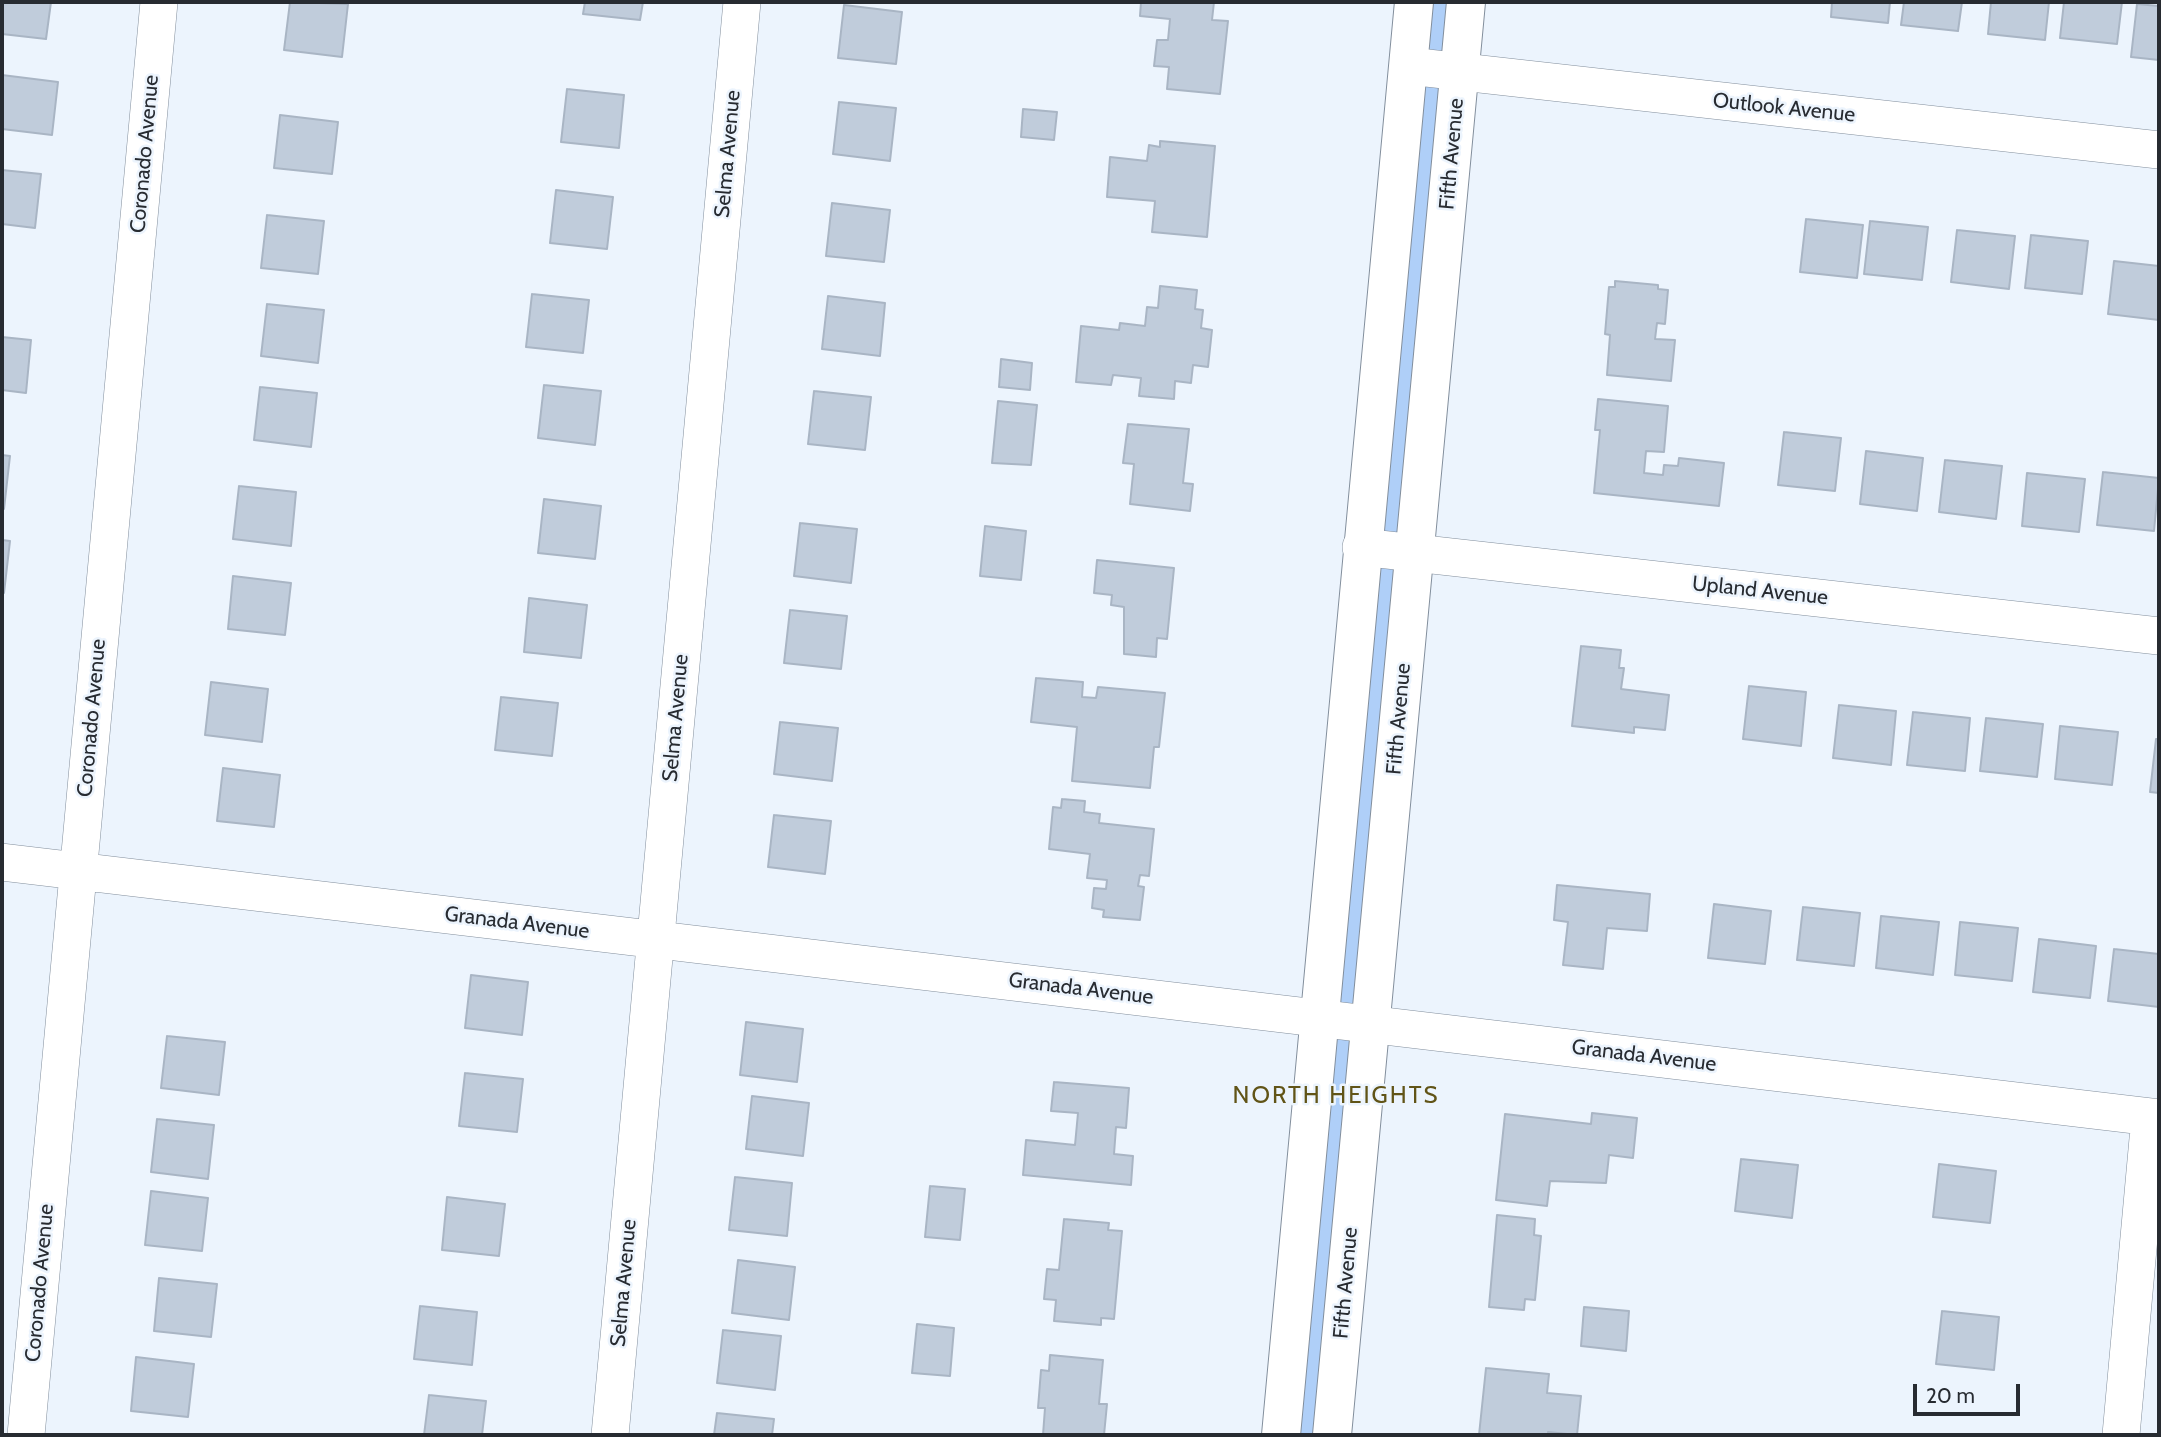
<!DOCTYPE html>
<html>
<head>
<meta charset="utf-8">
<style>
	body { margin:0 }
	#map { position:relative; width:2161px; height:1437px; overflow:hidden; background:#ecf4fd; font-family:Cabin,sans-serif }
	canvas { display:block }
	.frame { position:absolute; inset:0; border:4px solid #272b31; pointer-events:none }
	.scale { position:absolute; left:1913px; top:1384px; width:107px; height:32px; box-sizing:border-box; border:4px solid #272b31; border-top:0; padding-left:9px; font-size:21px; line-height:24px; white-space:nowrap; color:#272b31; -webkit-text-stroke:5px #ecf4fd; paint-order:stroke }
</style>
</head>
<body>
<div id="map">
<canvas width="2161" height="1437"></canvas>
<div class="frame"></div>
<div class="scale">20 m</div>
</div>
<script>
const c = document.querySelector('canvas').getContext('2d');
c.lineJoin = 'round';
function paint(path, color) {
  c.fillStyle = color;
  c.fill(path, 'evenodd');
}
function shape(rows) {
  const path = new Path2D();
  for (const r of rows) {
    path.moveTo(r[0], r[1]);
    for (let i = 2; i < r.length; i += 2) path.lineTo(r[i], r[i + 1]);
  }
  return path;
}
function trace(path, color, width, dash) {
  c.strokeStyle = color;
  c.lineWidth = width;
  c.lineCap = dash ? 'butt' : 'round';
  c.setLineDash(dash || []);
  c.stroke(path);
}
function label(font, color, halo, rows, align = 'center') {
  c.font = font + ' Cabin,sans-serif';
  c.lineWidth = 5;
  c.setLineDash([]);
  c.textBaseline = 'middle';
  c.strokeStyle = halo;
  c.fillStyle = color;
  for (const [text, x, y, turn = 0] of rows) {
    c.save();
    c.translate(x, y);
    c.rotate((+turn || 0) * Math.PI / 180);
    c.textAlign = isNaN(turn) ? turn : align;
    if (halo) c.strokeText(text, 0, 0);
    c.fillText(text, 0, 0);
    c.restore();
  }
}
paint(shape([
	[1414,2,1466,2,1332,1435,1281,1435]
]), '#afcff8');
const building = shape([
	[2,2,51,2,46,39,2,34,2,2],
	[290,2,348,4,342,57,284,50,290,2],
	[585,2,643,2,640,20,583,14,585,2],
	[1141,2,1214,2,1212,20,1228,21,1220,94,1167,89,1169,67,1154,66,1157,40,1168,40,1170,19,1140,16,1141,2],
	[1832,2,1890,2,1888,23,1831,17,1832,2],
	[1904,2,1962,2,1958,31,1901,25,1904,2],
	[1991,2,2049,2,2045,40,1988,34,1991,2],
	[2064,2,2122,2,2117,44,2060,38,2064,2],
	[2137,4,2159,6,2159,60,2131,57,2137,4],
	[844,5,902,12,896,64,838,58,844,5],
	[2,75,58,82,52,135,2,129,2,75],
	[567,89,624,95,619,148,561,142,567,89],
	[839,102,896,108,890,161,833,154,839,102],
	[1023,109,1057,112,1054,140,1021,137,1023,109],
	[280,115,338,122,332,174,274,168,280,115],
	[1160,141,1215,146,1207,237,1152,232,1155,201,1107,197,1110,157,1147,161,1149,145,1160,147,1160,141],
	[2,170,41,174,35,228,2,224,2,170],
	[556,190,613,197,607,249,550,243,556,190],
	[832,203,890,210,884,262,826,256,832,203],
	[267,215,324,221,318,274,261,268,267,215],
	[1806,219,1863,225,1857,278,1800,272,1806,219],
	[1870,221,1928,227,1922,280,1864,274,1870,221],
	[1957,230,2015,236,2009,289,1951,282,1957,230],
	[2031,235,2088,241,2082,294,2025,288,2031,235],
	[2114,261,2159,266,2159,320,2108,314,2114,261],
	[1615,281,1658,285,1658,289,1668,290,1665,324,1657,323,1655,339,1675,340,1671,381,1607,375,1610,335,1605,334,1609,287,1615,287,1615,281],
	[1160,286,1197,290,1195,309,1203,310,1201,328,1212,330,1208,367,1193,365,1191,383,1175,381,1174,399,1139,396,1141,378,1113,375,1111,385,1076,382,1081,326,1119,330,1120,323,1145,326,1147,307,1158,308,1160,286],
	[532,294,589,300,583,353,526,347,532,294],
	[828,296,885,303,880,356,822,349,828,296],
	[267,304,324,310,318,363,261,356,267,304],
	[2,337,31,340,26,393,2,390,2,337],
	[1001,359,1032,363,1030,390,999,387,1001,359],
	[544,385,601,391,595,445,538,438,544,385],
	[260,387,317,393,311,447,254,440,260,387],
	[814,391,871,397,865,450,808,444,814,391],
	[1598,399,1668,406,1664,452,1646,451,1644,473,1663,475,1664,465,1678,466,1679,458,1724,463,1719,506,1594,493,1600,430,1595,430,1598,399],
	[998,401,1037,405,1031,465,992,463,998,401],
	[1128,424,1189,429,1183,483,1193,484,1190,511,1130,504,1134,464,1123,463,1128,424],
	[1784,432,1841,438,1835,491,1778,485,1784,432],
	[1866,451,1923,458,1917,511,1860,504,1866,451],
	[2,455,10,456,4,509,2,509,2,455],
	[1945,460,2002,466,1996,519,1939,512,1945,460],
	[2103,472,2159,478,2154,531,2097,525,2103,472],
	[2027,473,2085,479,2079,532,2022,526,2027,473],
	[239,486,296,492,291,546,233,539,239,486],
	[544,499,601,506,595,559,538,553,544,499],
	[800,523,857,529,851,583,794,576,800,523],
	[985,526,1026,531,1021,580,980,576,985,526],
	[2,540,10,541,4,593,2,593,2,540],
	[1097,560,1174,568,1167,639,1157,638,1156,657,1124,654,1124,607,1111,605,1112,595,1094,593,1097,560],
	[233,576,291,583,285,635,228,629,233,576],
	[529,598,587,605,581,658,524,652,529,598],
	[790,610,847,616,841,669,784,663,790,610],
	[1581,646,1621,650,1619,668,1624,668,1621,689,1669,695,1665,730,1634,727,1634,733,1572,726,1581,646],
	[1036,678,1083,682,1082,697,1096,698,1098,687,1165,693,1159,747,1154,747,1150,788,1072,781,1077,727,1031,722,1036,678],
	[211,682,268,689,262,742,205,735,211,682],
	[1749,686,1806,692,1801,746,1743,739,1749,686],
	[501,697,558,703,552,756,495,750,501,697],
	[1839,705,1896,711,1891,765,1833,758,1839,705],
	[1913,712,1970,718,1965,771,1907,765,1913,712],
	[1986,718,2043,724,2037,777,1980,771,1986,718],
	[780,722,838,728,832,781,774,774,780,722],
	[2060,726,2118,732,2112,785,2055,779,2060,726],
	[2156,739,2159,739,2159,793,2150,792,2156,739],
	[223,768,280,775,274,827,217,821,223,768],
	[1062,799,1085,801,1084,812,1100,814,1099,823,1154,829,1149,876,1140,875,1138,886,1144,887,1140,920,1103,917,1104,910,1092,908,1094,888,1106,889,1107,880,1087,878,1090,854,1049,849,1053,807,1061,808,1062,799],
	[774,815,831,821,825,874,768,867,774,815],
	[1557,885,1650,894,1647,931,1607,928,1603,969,1563,965,1568,922,1554,920,1557,885],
	[1714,904,1771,911,1765,964,1708,958,1714,904],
	[1803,907,1860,913,1854,966,1797,960,1803,907],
	[1881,916,1939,922,1933,975,1876,968,1881,916],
	[1960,922,2018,928,2012,981,1955,975,1960,922],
	[2039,939,2096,946,2090,998,2033,992,2039,939],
	[2114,949,2159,954,2159,1007,2108,1001,2114,949],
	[471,975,528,982,522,1035,465,1028,471,975],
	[746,1022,803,1029,797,1082,740,1075,746,1022],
	[167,1036,225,1042,219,1095,161,1088,167,1036],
	[465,1073,523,1079,517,1132,459,1126,465,1073],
	[1054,1082,1129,1088,1126,1128,1116,1127,1114,1154,1133,1156,1131,1185,1023,1175,1026,1140,1075,1145,1078,1113,1051,1111,1054,1082],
	[752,1096,809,1103,803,1156,746,1149,752,1096],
	[1592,1113,1637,1118,1633,1158,1609,1155,1606,1183,1550,1181,1547,1206,1496,1200,1505,1114,1591,1124,1592,1113],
	[157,1119,214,1125,208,1179,151,1172,157,1119],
	[1741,1159,1798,1165,1792,1218,1735,1211,1741,1159],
	[1939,1164,1996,1171,1990,1223,1933,1217,1939,1164],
	[735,1177,792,1183,787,1236,729,1230,735,1177],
	[930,1186,965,1189,960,1240,925,1237,930,1186],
	[151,1191,208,1198,202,1251,145,1245,151,1191],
	[447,1197,505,1204,499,1256,442,1250,447,1197],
	[1497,1215,1535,1219,1534,1235,1541,1236,1535,1300,1525,1299,1524,1310,1489,1307,1497,1215],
	[1064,1219,1109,1223,1108,1230,1122,1231,1114,1319,1101,1318,1101,1325,1054,1321,1056,1300,1044,1299,1047,1269,1059,1270,1064,1219],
	[738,1260,795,1267,789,1320,732,1313,738,1260],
	[159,1278,217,1284,211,1337,154,1331,159,1278],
	[420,1306,477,1312,472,1365,414,1359,420,1306],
	[1584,1307,1629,1311,1626,1351,1581,1346,1584,1307],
	[1942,1311,1999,1317,1994,1370,1936,1364,1942,1311],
	[917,1324,954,1328,950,1376,912,1373,917,1324],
	[723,1330,781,1336,775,1390,717,1383,723,1330],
	[1050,1355,1103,1360,1099,1404,1107,1404,1104,1435,1043,1435,1045,1408,1038,1408,1041,1370,1049,1371,1050,1355],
	[136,1357,194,1364,188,1417,131,1411,136,1357],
	[1486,1368,1549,1374,1547,1393,1581,1396,1577,1435,1548,1432,1548,1435,1479,1435,1486,1368],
	[429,1395,486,1401,482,1435,424,1435,429,1395],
	[717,1413,774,1419,772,1435,714,1435,717,1413]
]);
paint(building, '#c0ccdb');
trace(building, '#a9b5c4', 2);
const minor = shape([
	[1409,66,2159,150],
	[1361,547,2159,636],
	[2,862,2159,1118],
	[26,1435,159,2],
	[610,1435,742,2],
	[2121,1435,2150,1117]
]);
const tertiary = shape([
	[1281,1435,1414,2],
	[1332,1435,1466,2]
]);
trace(minor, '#828e9c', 38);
trace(tertiary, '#828e9c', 40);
trace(minor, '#fff', 37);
trace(tertiary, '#fff', 38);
label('21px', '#272b31', '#ecf4fd', [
	["Outlook Avenue",1784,108,6],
	["Coronado Avenue",145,154,-85],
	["Selma Avenue",728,154,-85],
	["Fifth Avenue",1452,154,-85],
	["Upland Avenue",1760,591,6],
	["Coronado Avenue",92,718,-85],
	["Selma Avenue",676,718,-85],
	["Fifth Avenue",1399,719,-85],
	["Granada Avenue",517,923,7],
	["Granada Avenue",1081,989,7],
	["Granada Avenue",1644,1056,7],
	["Coronado Avenue",40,1283,-85],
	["Selma Avenue",624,1283,-85],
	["Fifth Avenue",1346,1283,-85]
]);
c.letterSpacing = '2px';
label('24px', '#615417', '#ecf4fd', [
	["NORTH HEIGHTS",1336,1096]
]);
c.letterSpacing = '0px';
</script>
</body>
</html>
